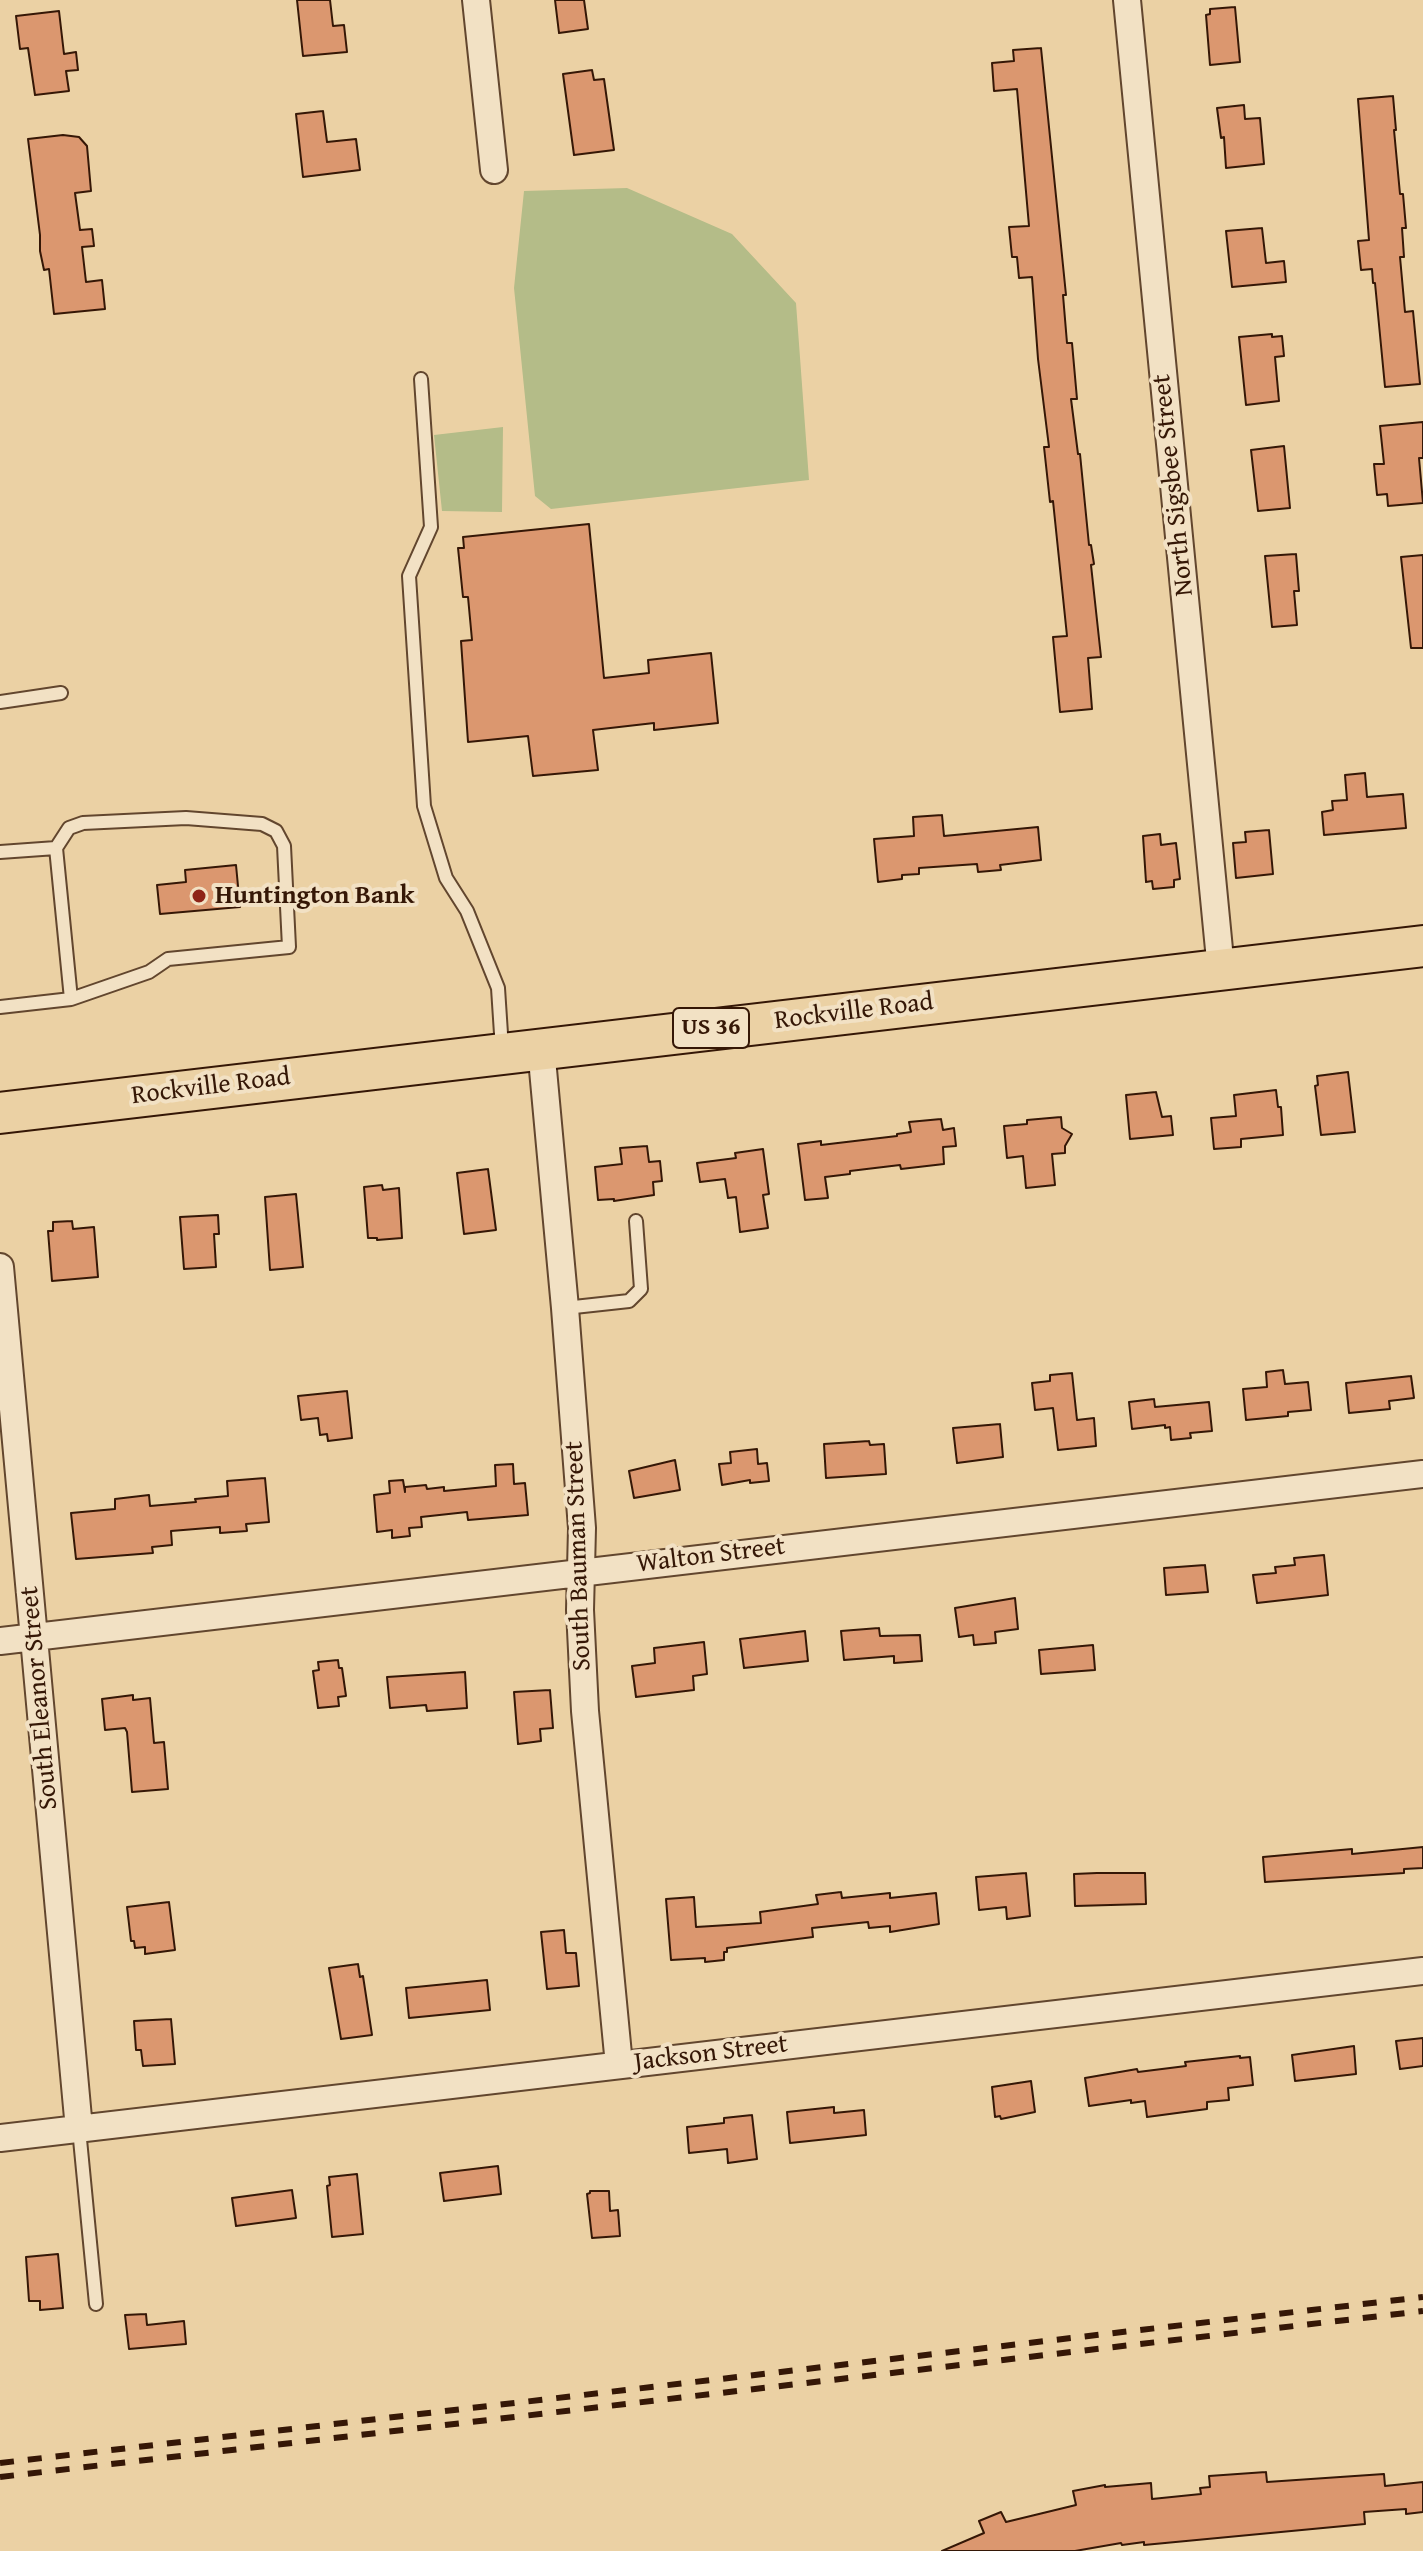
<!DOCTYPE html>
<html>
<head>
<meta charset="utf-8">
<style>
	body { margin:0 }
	canvas { display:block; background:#ebd1a4 }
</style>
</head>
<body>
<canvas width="1423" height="2551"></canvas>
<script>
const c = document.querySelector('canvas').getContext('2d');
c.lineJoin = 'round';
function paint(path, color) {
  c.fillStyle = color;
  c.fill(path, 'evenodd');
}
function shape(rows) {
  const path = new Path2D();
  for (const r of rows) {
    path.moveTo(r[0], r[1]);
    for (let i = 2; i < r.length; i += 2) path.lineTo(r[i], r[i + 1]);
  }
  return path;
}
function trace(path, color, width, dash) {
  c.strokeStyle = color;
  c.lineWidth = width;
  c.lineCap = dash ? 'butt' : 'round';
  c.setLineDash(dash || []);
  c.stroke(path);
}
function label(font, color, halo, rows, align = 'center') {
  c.font = font + ' "Gentium Book Plus",serif';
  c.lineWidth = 8;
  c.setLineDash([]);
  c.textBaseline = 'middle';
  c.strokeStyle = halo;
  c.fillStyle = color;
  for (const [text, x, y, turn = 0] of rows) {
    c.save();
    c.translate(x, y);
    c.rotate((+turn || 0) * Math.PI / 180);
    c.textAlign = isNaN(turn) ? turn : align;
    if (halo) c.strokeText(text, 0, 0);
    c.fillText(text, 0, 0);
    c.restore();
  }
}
paint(shape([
	[627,188,732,234,796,303,809,480,551,509,535,496,514,288,524,191],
	[503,427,502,512,442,511,434,435]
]), '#b4bc88');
const building = shape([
	[297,0,330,0,333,26,344,25,347,52,303,56,297,0],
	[555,0,584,0,588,29,559,33,555,0],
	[1235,7,1240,62,1210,65,1206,15,1210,14,1210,9,1235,7],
	[59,11,64,54,76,52,78,70,66,71,69,91,35,95,28,48,20,49,16,16,59,11],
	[1041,48,1066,295,1063,295,1067,343,1072,343,1077,399,1071,399,1078,454,1080,454,1089,545,1091,545,1094,564,1091,565,1101,657,1088,658,1092,709,1060,712,1053,637,1067,636,1053,501,1050,502,1044,447,1049,447,1038,359,1032,277,1019,278,1017,257,1012,257,1009,227,1029,226,1017,89,994,91,992,63,1014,61,1013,50,1041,48],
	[592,70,594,80,604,79,614,150,574,155,563,74,592,70],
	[1393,96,1396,130,1394,130,1400,194,1403,194,1406,228,1402,228,1404,257,1400,257,1405,312,1413,311,1420,384,1385,387,1375,283,1373,283,1372,269,1361,270,1358,241,1369,240,1358,99,1393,96],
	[1244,105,1245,119,1260,118,1264,164,1226,168,1224,137,1221,138,1217,108,1244,105],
	[323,111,327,142,356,139,360,170,303,177,296,114,323,111],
	[63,135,79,137,87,146,91,191,75,193,80,230,92,229,94,246,82,247,86,282,102,280,105,309,54,314,49,269,44,270,40,251,40,235,28,139,63,135],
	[1262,228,1266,263,1284,261,1286,282,1232,287,1226,231,1262,228],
	[1272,334,1272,337,1282,336,1284,356,1275,357,1279,401,1246,405,1239,337,1272,334],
	[1423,422,1423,458,1419,458,1423,503,1388,506,1387,494,1377,495,1374,464,1384,464,1380,426,1423,422],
	[1284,446,1290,508,1258,511,1251,450,1284,446],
	[589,524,604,678,649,673,648,660,711,653,718,723,654,730,654,723,593,730,598,770,533,776,528,736,468,742,461,641,472,640,468,597,463,597,458,548,464,548,463,537,589,524],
	[1296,554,1299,591,1294,591,1297,625,1272,627,1265,556,1296,554],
	[1423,555,1423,648,1411,648,1401,557,1423,555],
	[1365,773,1367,797,1403,794,1406,828,1324,835,1322,812,1333,810,1332,801,1347,800,1345,775,1365,773],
	[942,815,944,836,1038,827,1041,860,1000,865,1001,870,978,872,977,864,919,868,919,874,902,875,902,879,878,882,874,839,914,836,913,817,942,815],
	[1269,830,1273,874,1236,878,1233,843,1246,842,1245,832,1269,830],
	[1160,834,1161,845,1176,843,1180,879,1174,880,1174,887,1153,889,1152,881,1146,882,1143,836,1160,834],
	[236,865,240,907,160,914,157,885,186,882,185,870,236,865],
	[1348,1072,1355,1132,1321,1135,1315,1086,1318,1085,1317,1076,1348,1072],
	[1276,1090,1278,1107,1281,1107,1283,1135,1241,1139,1241,1147,1214,1149,1211,1118,1236,1116,1234,1095,1276,1090],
	[1156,1092,1162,1117,1171,1116,1173,1135,1130,1139,1126,1095,1156,1092],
	[1061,1117,1062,1128,1072,1134,1065,1146,1065,1153,1052,1154,1055,1185,1026,1188,1023,1156,1007,1158,1004,1126,1027,1124,1027,1120,1061,1117],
	[941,1119,943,1130,954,1128,956,1146,943,1147,944,1164,901,1169,900,1165,850,1171,850,1174,825,1177,828,1198,805,1200,798,1144,821,1141,821,1145,897,1136,897,1134,911,1132,909,1122,941,1119],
	[647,1146,649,1162,660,1161,662,1181,653,1182,654,1195,614,1201,614,1199,598,1200,595,1167,622,1164,620,1148,647,1146],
	[763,1149,769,1194,763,1195,768,1228,740,1232,736,1197,728,1198,725,1179,700,1182,697,1163,736,1158,735,1153,763,1149],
	[488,1169,496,1230,464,1234,457,1173,488,1169],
	[382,1185,383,1190,399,1188,402,1238,377,1240,377,1238,368,1238,364,1187,382,1185],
	[296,1194,303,1267,270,1270,265,1197,296,1194],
	[218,1215,219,1234,214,1234,216,1267,184,1269,180,1217,218,1215],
	[72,1221,73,1229,94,1227,98,1277,52,1281,48,1231,53,1231,53,1222,72,1221],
	[1283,1370,1285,1384,1308,1382,1311,1410,1288,1412,1288,1416,1246,1420,1243,1389,1267,1387,1266,1372,1283,1370],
	[1072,1373,1077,1420,1094,1418,1096,1446,1058,1450,1053,1408,1035,1410,1032,1383,1050,1381,1050,1375,1072,1373],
	[1411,1376,1414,1398,1389,1401,1390,1409,1349,1413,1346,1383,1411,1376],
	[347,1391,352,1438,328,1441,327,1434,320,1435,318,1418,301,1420,298,1396,347,1391],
	[1154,1399,1155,1407,1209,1402,1212,1431,1190,1433,1191,1438,1171,1440,1170,1427,1165,1428,1165,1425,1132,1429,1129,1402,1154,1399],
	[1000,1424,1003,1457,957,1463,953,1428,1000,1424],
	[869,1441,870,1445,884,1444,886,1474,826,1478,824,1444,869,1441],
	[757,1449,758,1464,767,1463,769,1481,750,1483,750,1480,722,1485,719,1464,731,1463,730,1452,757,1449],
	[675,1460,680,1490,634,1498,629,1471,675,1460],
	[513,1464,514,1484,525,1483,528,1515,468,1520,467,1512,421,1517,422,1527,409,1528,410,1536,392,1538,392,1530,377,1532,374,1495,390,1493,389,1481,403,1480,405,1492,405,1487,426,1485,427,1489,444,1487,444,1491,496,1486,495,1465,513,1464],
	[265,1478,269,1522,246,1524,247,1531,220,1533,220,1527,171,1531,172,1545,152,1547,153,1553,76,1559,71,1513,115,1509,115,1499,149,1495,150,1506,196,1502,195,1499,228,1496,227,1481,265,1478],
	[1324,1555,1328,1595,1257,1603,1253,1575,1276,1573,1275,1567,1295,1565,1294,1558,1324,1555],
	[1205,1565,1208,1592,1166,1595,1164,1568,1205,1565],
	[1015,1598,1018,1629,995,1632,996,1643,974,1645,973,1635,959,1637,955,1608,1015,1598],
	[879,1628,880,1636,920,1635,922,1661,894,1663,894,1656,844,1660,841,1631,879,1628],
	[805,1631,808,1661,744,1668,740,1639,805,1631],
	[704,1642,707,1674,693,1676,694,1690,636,1697,632,1666,655,1663,654,1648,704,1642],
	[1093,1645,1095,1670,1041,1674,1039,1650,1093,1645],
	[338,1660,339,1668,342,1668,346,1696,338,1697,339,1706,318,1708,313,1671,319,1670,318,1662,338,1660],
	[465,1672,467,1708,427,1711,426,1705,390,1708,387,1677,465,1672],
	[550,1690,553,1728,540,1729,541,1741,518,1744,514,1692,550,1690],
	[133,1695,133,1700,150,1698,154,1743,164,1742,168,1789,132,1792,127,1732,125,1728,105,1730,102,1699,133,1695],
	[1423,1847,1423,1868,1404,1869,1404,1873,1265,1882,1263,1857,1352,1849,1352,1854,1423,1847],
	[1026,1873,1030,1916,1007,1919,1006,1907,979,1910,976,1877,1026,1873],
	[1097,1873,1145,1873,1146,1904,1075,1906,1074,1874,1097,1873],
	[841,1892,842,1898,890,1893,890,1898,936,1893,939,1924,890,1932,890,1926,869,1928,868,1922,812,1928,813,1937,727,1948,727,1952,724,1952,724,1960,705,1962,705,1958,671,1960,666,1899,694,1897,696,1927,761,1923,760,1912,818,1904,816,1895,841,1892],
	[169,1902,175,1950,145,1954,145,1947,135,1948,134,1941,131,1941,127,1907,169,1902],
	[564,1930,566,1953,576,1953,579,1986,547,1989,541,1932,564,1930],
	[358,1964,360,1977,363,1976,372,2035,341,2039,329,1968,358,1964],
	[487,1980,490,2010,409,2018,406,1988,487,1980],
	[171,2019,175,2064,143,2066,141,2050,136,2050,134,2021,171,2019],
	[1423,2038,1423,2066,1400,2069,1396,2041,1423,2038],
	[1354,2046,1356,2074,1295,2081,1292,2055,1354,2046],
	[1240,2056,1240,2058,1250,2057,1253,2085,1228,2088,1229,2100,1207,2102,1207,2109,1147,2117,1145,2101,1131,2103,1131,2100,1089,2106,1085,2078,1137,2069,1138,2072,1186,2066,1185,2062,1240,2056],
	[1031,2081,1035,2112,1001,2119,1000,2116,995,2117,992,2087,1031,2081],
	[834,2107,834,2113,864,2110,866,2135,790,2143,787,2112,834,2107],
	[752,2115,757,2159,728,2163,727,2149,689,2153,687,2127,724,2123,724,2118,752,2115],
	[498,2166,501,2194,444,2201,440,2173,498,2166],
	[357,2174,363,2234,332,2237,327,2186,330,2185,329,2177,357,2174],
	[292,2190,296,2218,236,2226,232,2198,292,2190],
	[590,2191,609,2191,610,2211,618,2210,620,2236,592,2238,587,2194,590,2193,590,2191],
	[58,2254,63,2308,40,2310,40,2301,29,2301,26,2257,58,2254],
	[146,2314,147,2325,184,2321,186,2344,129,2349,125,2315,146,2314],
	[1266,2472,1267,2482,1384,2474,1385,2486,1423,2482,1423,2512,1406,2514,1406,2509,1364,2512,1365,2524,1144,2545,1144,2542,1122,2545,1121,2543,1075,2551,942,2551,984,2533,979,2521,1001,2512,1006,2522,1076,2505,1073,2491,1105,2485,1105,2487,1151,2483,1152,2499,1201,2494,1200,2488,1210,2487,1209,2476,1266,2472]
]);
paint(building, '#db976f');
trace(building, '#351706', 2);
const service = shape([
	[421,379,431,527,409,576,424,806,446,878,467,911,498,988,502,1049],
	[0,702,61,693],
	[56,848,69,828,83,823,186,818,262,824,276,831,284,846,289,947,168,959,149,972,71,999],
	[0,852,56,848,71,999,0,1007],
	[565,1308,629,1301,641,1289,636,1221],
	[79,2129,96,2304]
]);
const minor = shape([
	[476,0,494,170],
	[1127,0,1221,970],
	[541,1048,565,1308,582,1528,580,1610,585,1711,619,2065],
	[0,1267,79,2129],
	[0,1641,1423,1474],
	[0,2138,1423,1971]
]);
const primary = shape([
	[0,1113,1423,946]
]);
trace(service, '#62462e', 16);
trace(minor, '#62462e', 30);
trace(primary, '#351706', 44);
trace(service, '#f2e1c4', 12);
trace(minor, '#f2e1c4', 26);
trace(primary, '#ebd1a4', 40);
trace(shape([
	[0,2463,1423,2297],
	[0,2477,1423,2311]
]), '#351706', 6, [14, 14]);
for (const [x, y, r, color] of [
	[199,896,8,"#8f2418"]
]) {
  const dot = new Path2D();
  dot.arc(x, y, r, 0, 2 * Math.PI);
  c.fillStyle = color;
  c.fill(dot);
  trace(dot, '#f2e1c4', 3);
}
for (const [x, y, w] of [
	[711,1028,76]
]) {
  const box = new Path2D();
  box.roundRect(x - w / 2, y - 20, w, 40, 6);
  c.fillStyle = '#f2e1c4';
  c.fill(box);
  trace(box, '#351706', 2);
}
label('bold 24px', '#351706', null, [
	["US 36",711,1028]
]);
label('26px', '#351706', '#f2e1c4', [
	["North Sigsbee Street",1174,485,-96],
	["Rockville Road",854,1012,-7],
	["Rockville Road",211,1087,-7],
	["South Bauman Street",579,1556,-92],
	["Walton Street",711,1556,-7],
	["South Eleanor Street",40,1698,-95],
	["Jackson Street",711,2054,-7]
]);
label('bold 26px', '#351706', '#f2e1c4', [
	["Huntington Bank",215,896]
], 'left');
</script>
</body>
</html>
